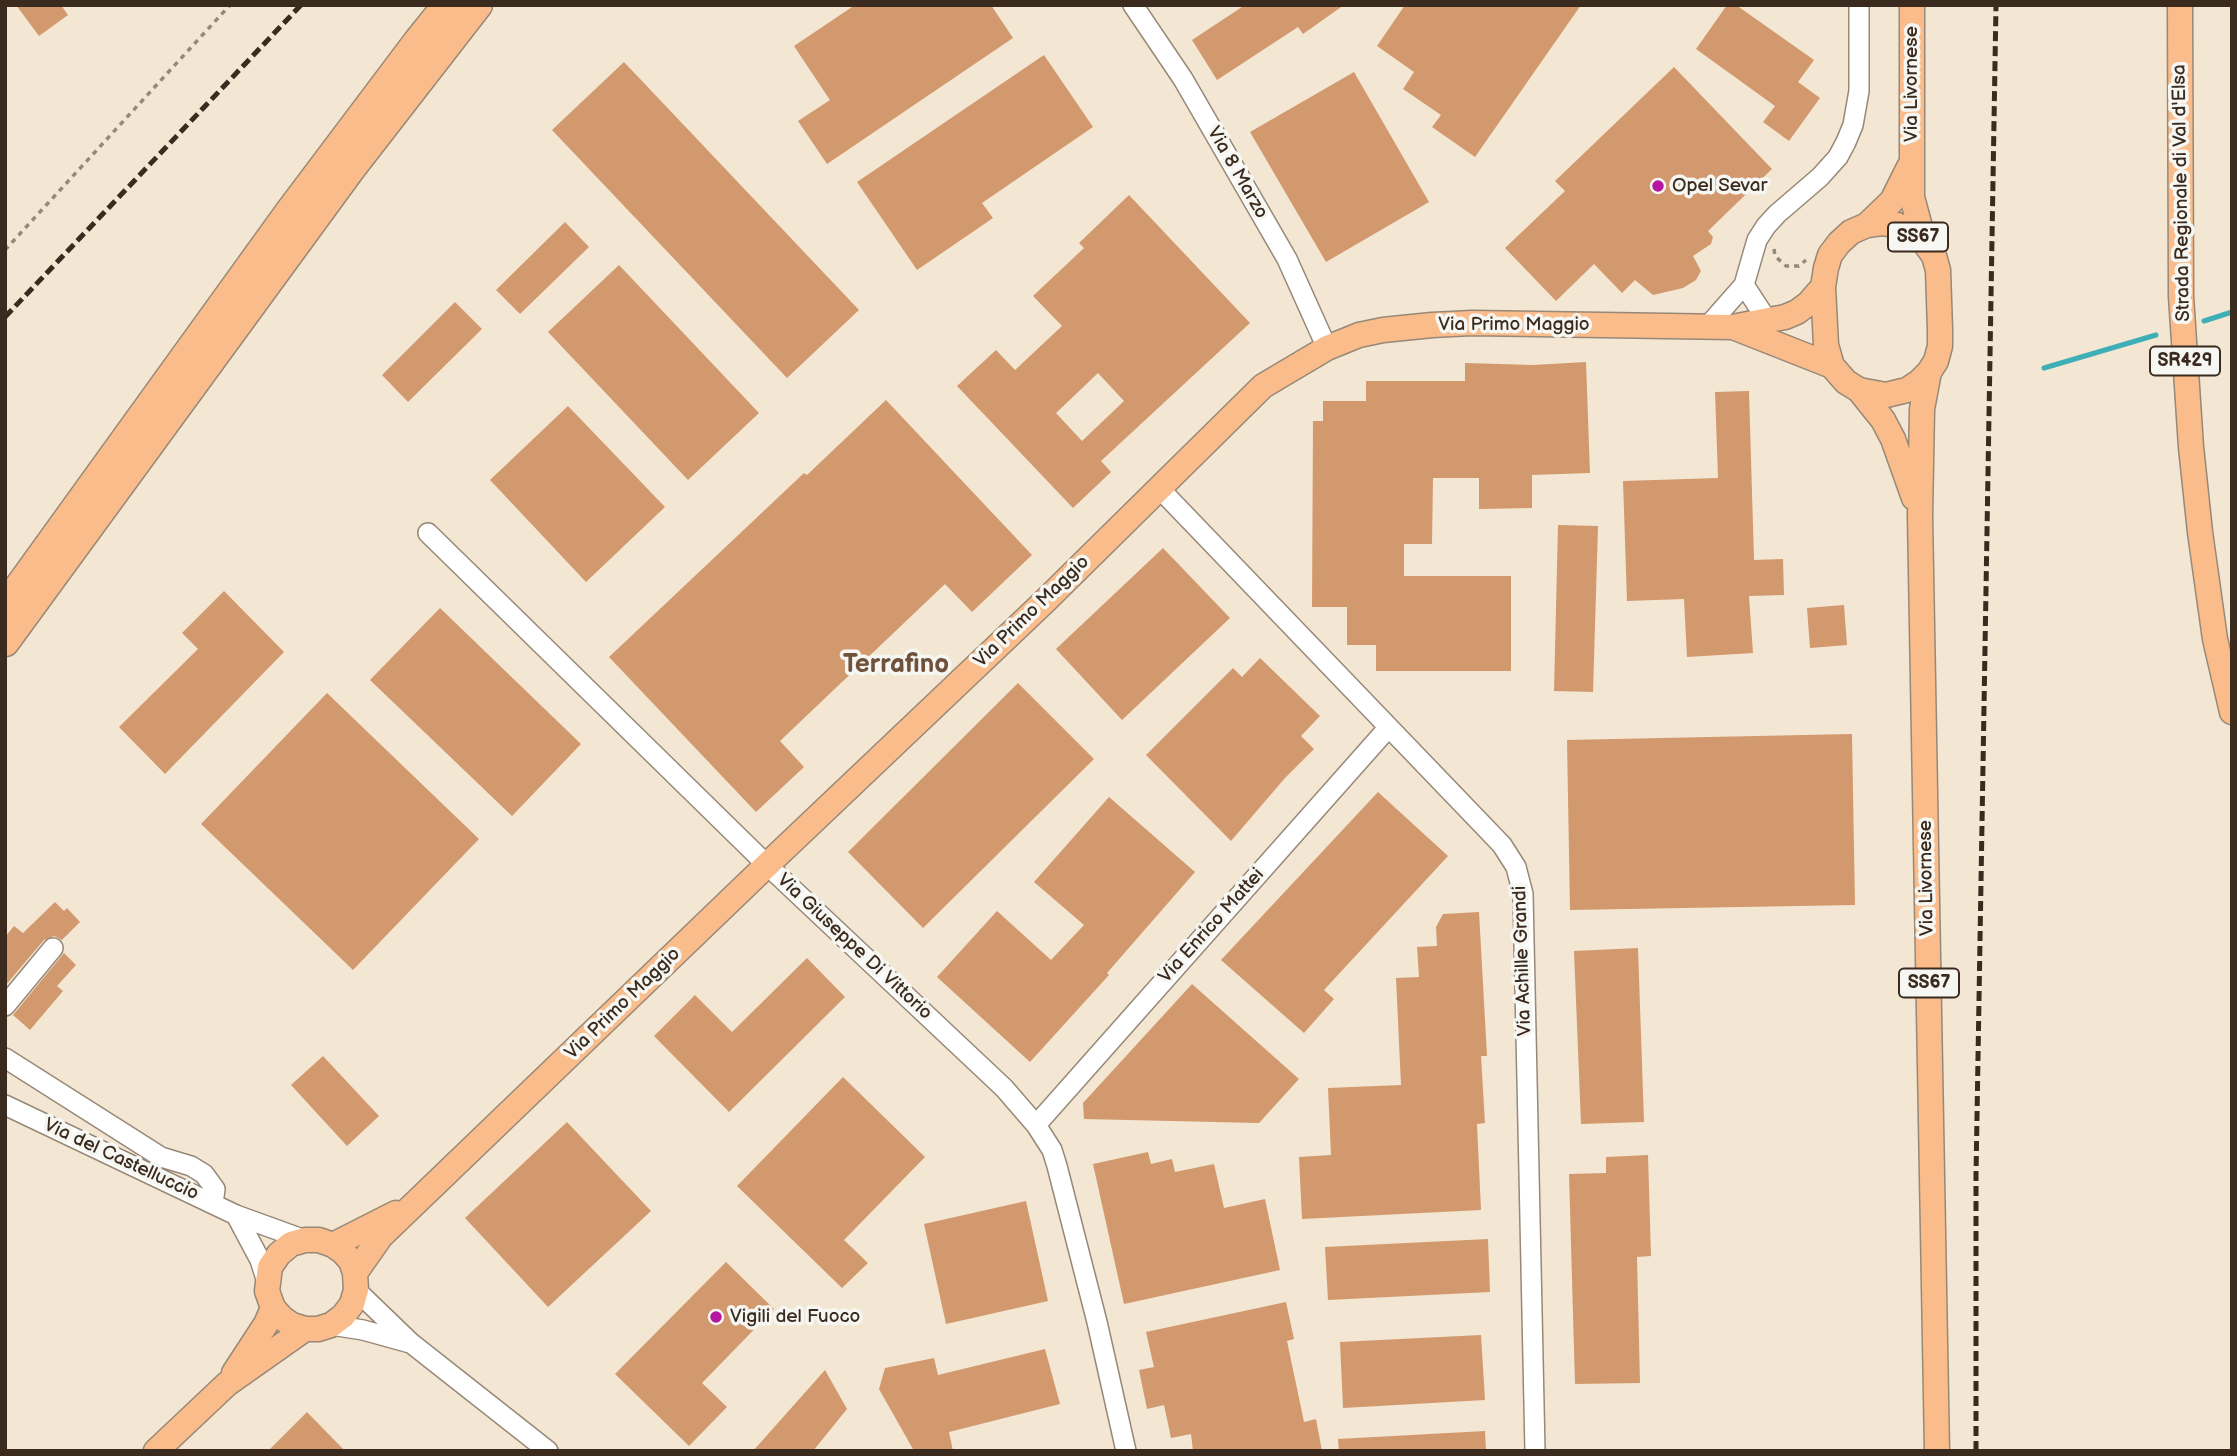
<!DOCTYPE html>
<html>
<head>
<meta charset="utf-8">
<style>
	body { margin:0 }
	#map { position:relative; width:2237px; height:1456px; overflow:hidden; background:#f3e6d2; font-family:"Balsamiq Sans",sans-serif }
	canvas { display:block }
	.frame { position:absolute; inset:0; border:7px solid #3b2a1e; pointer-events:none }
</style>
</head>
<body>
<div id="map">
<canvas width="2237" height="1456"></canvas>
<div class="frame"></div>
</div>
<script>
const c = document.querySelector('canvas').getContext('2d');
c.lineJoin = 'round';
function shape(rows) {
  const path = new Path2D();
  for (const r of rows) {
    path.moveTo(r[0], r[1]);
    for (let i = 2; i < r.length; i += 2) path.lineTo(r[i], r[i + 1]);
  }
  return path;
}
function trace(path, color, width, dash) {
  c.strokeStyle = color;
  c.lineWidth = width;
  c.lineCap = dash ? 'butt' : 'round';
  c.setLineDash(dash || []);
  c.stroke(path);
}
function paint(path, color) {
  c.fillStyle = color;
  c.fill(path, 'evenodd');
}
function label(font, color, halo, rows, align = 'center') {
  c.font = font + ' "Balsamiq Sans",sans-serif';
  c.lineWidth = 7;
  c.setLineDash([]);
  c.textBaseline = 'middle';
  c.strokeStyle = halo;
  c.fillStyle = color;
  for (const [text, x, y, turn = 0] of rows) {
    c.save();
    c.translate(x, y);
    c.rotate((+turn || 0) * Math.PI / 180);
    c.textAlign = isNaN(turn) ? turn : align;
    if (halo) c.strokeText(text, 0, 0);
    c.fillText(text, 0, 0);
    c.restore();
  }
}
trace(shape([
	[2204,321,2232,312],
	[2044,368,2156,335]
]), '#3eafb7', 5);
paint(shape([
	[16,5,61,5,68,15,39,36],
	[855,5,991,5,1013,38,827,164,798,121,830,100,794,46],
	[1245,5,1344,5,1303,34,1298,27,1217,80,1192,40],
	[1405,5,1581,5,1475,157,1432,127,1441,115,1403,89,1414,72,1377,46],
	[1727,5,1736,5,1814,60,1798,82,1820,98,1789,141,1763,122,1775,106,1696,49],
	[1044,55,1093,127,982,203,993,218,917,270,857,182],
	[624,62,859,310,787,378,552,130],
	[1674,67,1772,169,1708,231,1713,237,1711,244,1693,256,1701,271,1696,280,1683,288,1653,295,1635,280,1622,293,1594,264,1556,301,1505,248,1565,191,1555,181],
	[1354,72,1429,202,1326,262,1250,132],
	[1129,195,1250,323,1101,461,1111,472,1073,508,957,386,996,350,1015,370,1062,326,1033,296,1084,248,1079,243],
	[1098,373,1124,401,1082,441,1056,413],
	[565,222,589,247,520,314,496,290],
	[619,265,759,413,688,480,548,332],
	[455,302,482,329,408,402,382,375],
	[1586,362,1590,473,1532,475,1532,508,1479,509,1479,478,1433,478,1432,544,1404,544,1404,576,1511,576,1511,671,1376,671,1376,645,1347,645,1347,607,1312,607,1313,421,1323,421,1323,401,1366,401,1366,381,1465,381,1465,363,1533,365],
	[1749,391,1754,560,1783,559,1784,595,1749,596,1753,653,1687,657,1684,599,1627,601,1623,481,1718,478,1715,392],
	[886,400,1032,555,972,612,945,584,780,741,804,767,756,812,609,657,804,473,807,475],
	[568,406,665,507,586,582,490,480],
	[1558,525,1598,526,1593,692,1554,691],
	[1163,548,1230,618,1122,720,1056,649],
	[224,591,284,652,165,774,119,727,198,649,182,633],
	[1844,605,1847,645,1810,648,1807,608],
	[440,608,581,744,512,816,370,680],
	[1260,658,1320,716,1301,736,1314,749,1285,778,1231,841,1146,755,1233,668,1242,677],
	[1018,683,1094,759,923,928,848,852],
	[327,693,479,839,353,970,201,824],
	[1852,734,1855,905,1570,910,1567,740],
	[1378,792,1448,856,1324,990,1334,999,1304,1033,1221,960],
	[1109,797,1195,872,1107,973,1109,975,1030,1062,937,977,997,911,1051,960,1084,925,1034,882],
	[55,902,64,911,67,908,80,922,62,940,54,936,44,940,5,986,5,937,14,926,23,933],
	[1479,912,1487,1056,1481,1056,1485,1123,1477,1124,1481,1210,1302,1219,1299,1157,1331,1155,1328,1088,1401,1085,1396,978,1419,977,1417,947,1437,946,1436,927,1443,914],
	[1638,948,1644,1122,1581,1124,1574,951],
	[64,953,76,965,57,986,63,991,30,1030,13,1015],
	[807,958,845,997,729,1112,654,1036,695,995,732,1032],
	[1192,984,1299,1079,1259,1123,1084,1119,1083,1103],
	[323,1056,379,1116,347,1146,291,1085],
	[843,1077,925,1157,844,1240,868,1263,842,1288,737,1186],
	[567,1122,651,1211,548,1307,465,1218],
	[1148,1152,1151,1164,1172,1159,1175,1172,1214,1164,1224,1208,1265,1199,1280,1270,1124,1304,1093,1164],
	[1648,1155,1651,1256,1637,1257,1640,1383,1575,1384,1569,1174,1606,1173,1606,1157],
	[1026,1201,1048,1301,946,1324,924,1224],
	[1488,1239,1490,1292,1328,1300,1325,1247],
	[726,1262,774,1309,702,1383,727,1407,689,1446,615,1374],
	[1286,1302,1294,1339,1287,1341,1304,1422,1316,1419,1322,1451,1193,1451,1191,1434,1171,1438,1164,1405,1147,1409,1139,1370,1154,1367,1146,1332],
	[1481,1335,1485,1400,1343,1408,1340,1342],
	[1045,1349,1060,1404,949,1432,953,1451,914,1451,879,1389,885,1368,934,1358,938,1375],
	[825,1370,847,1409,813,1451,753,1451],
	[307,1412,345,1451,268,1451],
	[1485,1431,1486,1451,1339,1451,1338,1439]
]), '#d2996e');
const minor = shape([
	[1133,5,1183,79,1287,259,1327,348],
	[1744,285,1767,320],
	[1707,327,1744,285,1757,240,1766,226,1777,214,1820,177,1838,157,1846,142,1853,125,1859,91,1859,5],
	[1159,488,1502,845,1516,867,1523,894,1535,1451],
	[428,533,767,865,1004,1088,1036,1125,1052,1150,1057,1166,1097,1322,1126,1451],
	[5,1006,53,948],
	[5,1058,161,1157,191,1166,204,1174,215,1189,213,1204],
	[5,1105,236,1215,305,1240],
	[1036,1125,1388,728],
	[236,1215,260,1260,267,1282],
	[356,1290,411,1343,548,1451],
	[331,1325,363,1330,410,1343]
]);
const major = shape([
	[1912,5,1912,197,1924,242],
	[2180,5,2181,296,2191,447,2200,532,2215,639,2232,712],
	[1882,223,1897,225,1911,231,1924,242,1934,256,1938,270,1940,330,1940,346,1936,361,1929,372,1919,382,1907,390,1886,395,1859,390,1846,382,1832,366,1826,345,1823,287,1826,268,1830,255,1839,243,1851,232,1867,225,1882,223],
	[1867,225,1892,201,1909,167],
	[1733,327,1832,366],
	[1929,372,1922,409,1920,516,1937,1451],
	[1859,390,1883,420,1893,439,1914,498],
	[333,1245,343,1252,351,1261,355,1273,356,1290,352,1304,343,1316,331,1325,318,1329,305,1329,292,1325,282,1318,273,1308,267,1291,270,1267,279,1254,291,1244,305,1240,319,1240,333,1245,396,1213],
	[355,1273,381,1236,767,865,1044,602,1263,386,1327,348,1359,335,1383,330,1432,325,1472,323,1732,327,1785,317,1797,312,1809,303,1823,287],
	[234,1373,266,1324,273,1308],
	[156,1451,227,1384,305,1329]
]);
const highway = shape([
	[5,606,290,211,418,41,447,5],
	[5,642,350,170,478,5]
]);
trace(minor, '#978878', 22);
trace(major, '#978878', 27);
trace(highway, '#978878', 31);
trace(shape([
	[1774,249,1775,256,1786,266,1799,266,1806,260],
	[5,250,230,5]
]), '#978878', 3.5, [5, 5]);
trace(minor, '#fff', 19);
trace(major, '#f9bc8a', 24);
trace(highway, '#f9bc8a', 28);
trace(shape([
	[5,317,301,5],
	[1976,1451,1976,1175,1996,5]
]), '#3b2a1e', 5, [10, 5]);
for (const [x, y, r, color] of [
	[1658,186,7,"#b5179e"],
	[716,1317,7,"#b5179e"]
]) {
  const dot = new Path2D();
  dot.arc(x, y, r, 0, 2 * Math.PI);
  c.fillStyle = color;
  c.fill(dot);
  trace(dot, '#f6f6f2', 2.5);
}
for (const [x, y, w] of [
	[1918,237,60],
	[2185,361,70],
	[1929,983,60]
]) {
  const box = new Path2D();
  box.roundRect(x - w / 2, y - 14.5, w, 29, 5);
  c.fillStyle = '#f6f6f2';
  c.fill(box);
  trace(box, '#3b2a1e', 2);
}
label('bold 18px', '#3b2a1e', null, [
	["SS67",1918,237],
	["SR429",2185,361],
	["SS67",1929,983]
]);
label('19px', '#3b2a1e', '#f6f6f2', [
	["Via Livornese",1912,84,-90],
	["Via 8 Marzo",1237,173,60],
	["Strada Regionale di Val d'Elsa",2182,193,-91],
	["Via Primo Maggio",1514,325],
	["Via Primo Maggio",1032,612,-44],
	["Via Livornese",1927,878,-91],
	["Via Enrico Mattei",1212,926,-48],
	["Via Giuseppe Di Vittorio",854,947,43],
	["Via Achille Grandi",1523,961,-92],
	["Via Primo Maggio",623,1004,-44],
	["Via del Castelluccio",121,1160,25]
]);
label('19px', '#3b2a1e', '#f6f6f2', [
	["Opel Sevar",1672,186],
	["Vigili del Fuoco",730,1317]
], 'left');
label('bold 26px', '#70513a', '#f6f6f2', [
	["Terrafino",896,665]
]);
</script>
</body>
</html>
